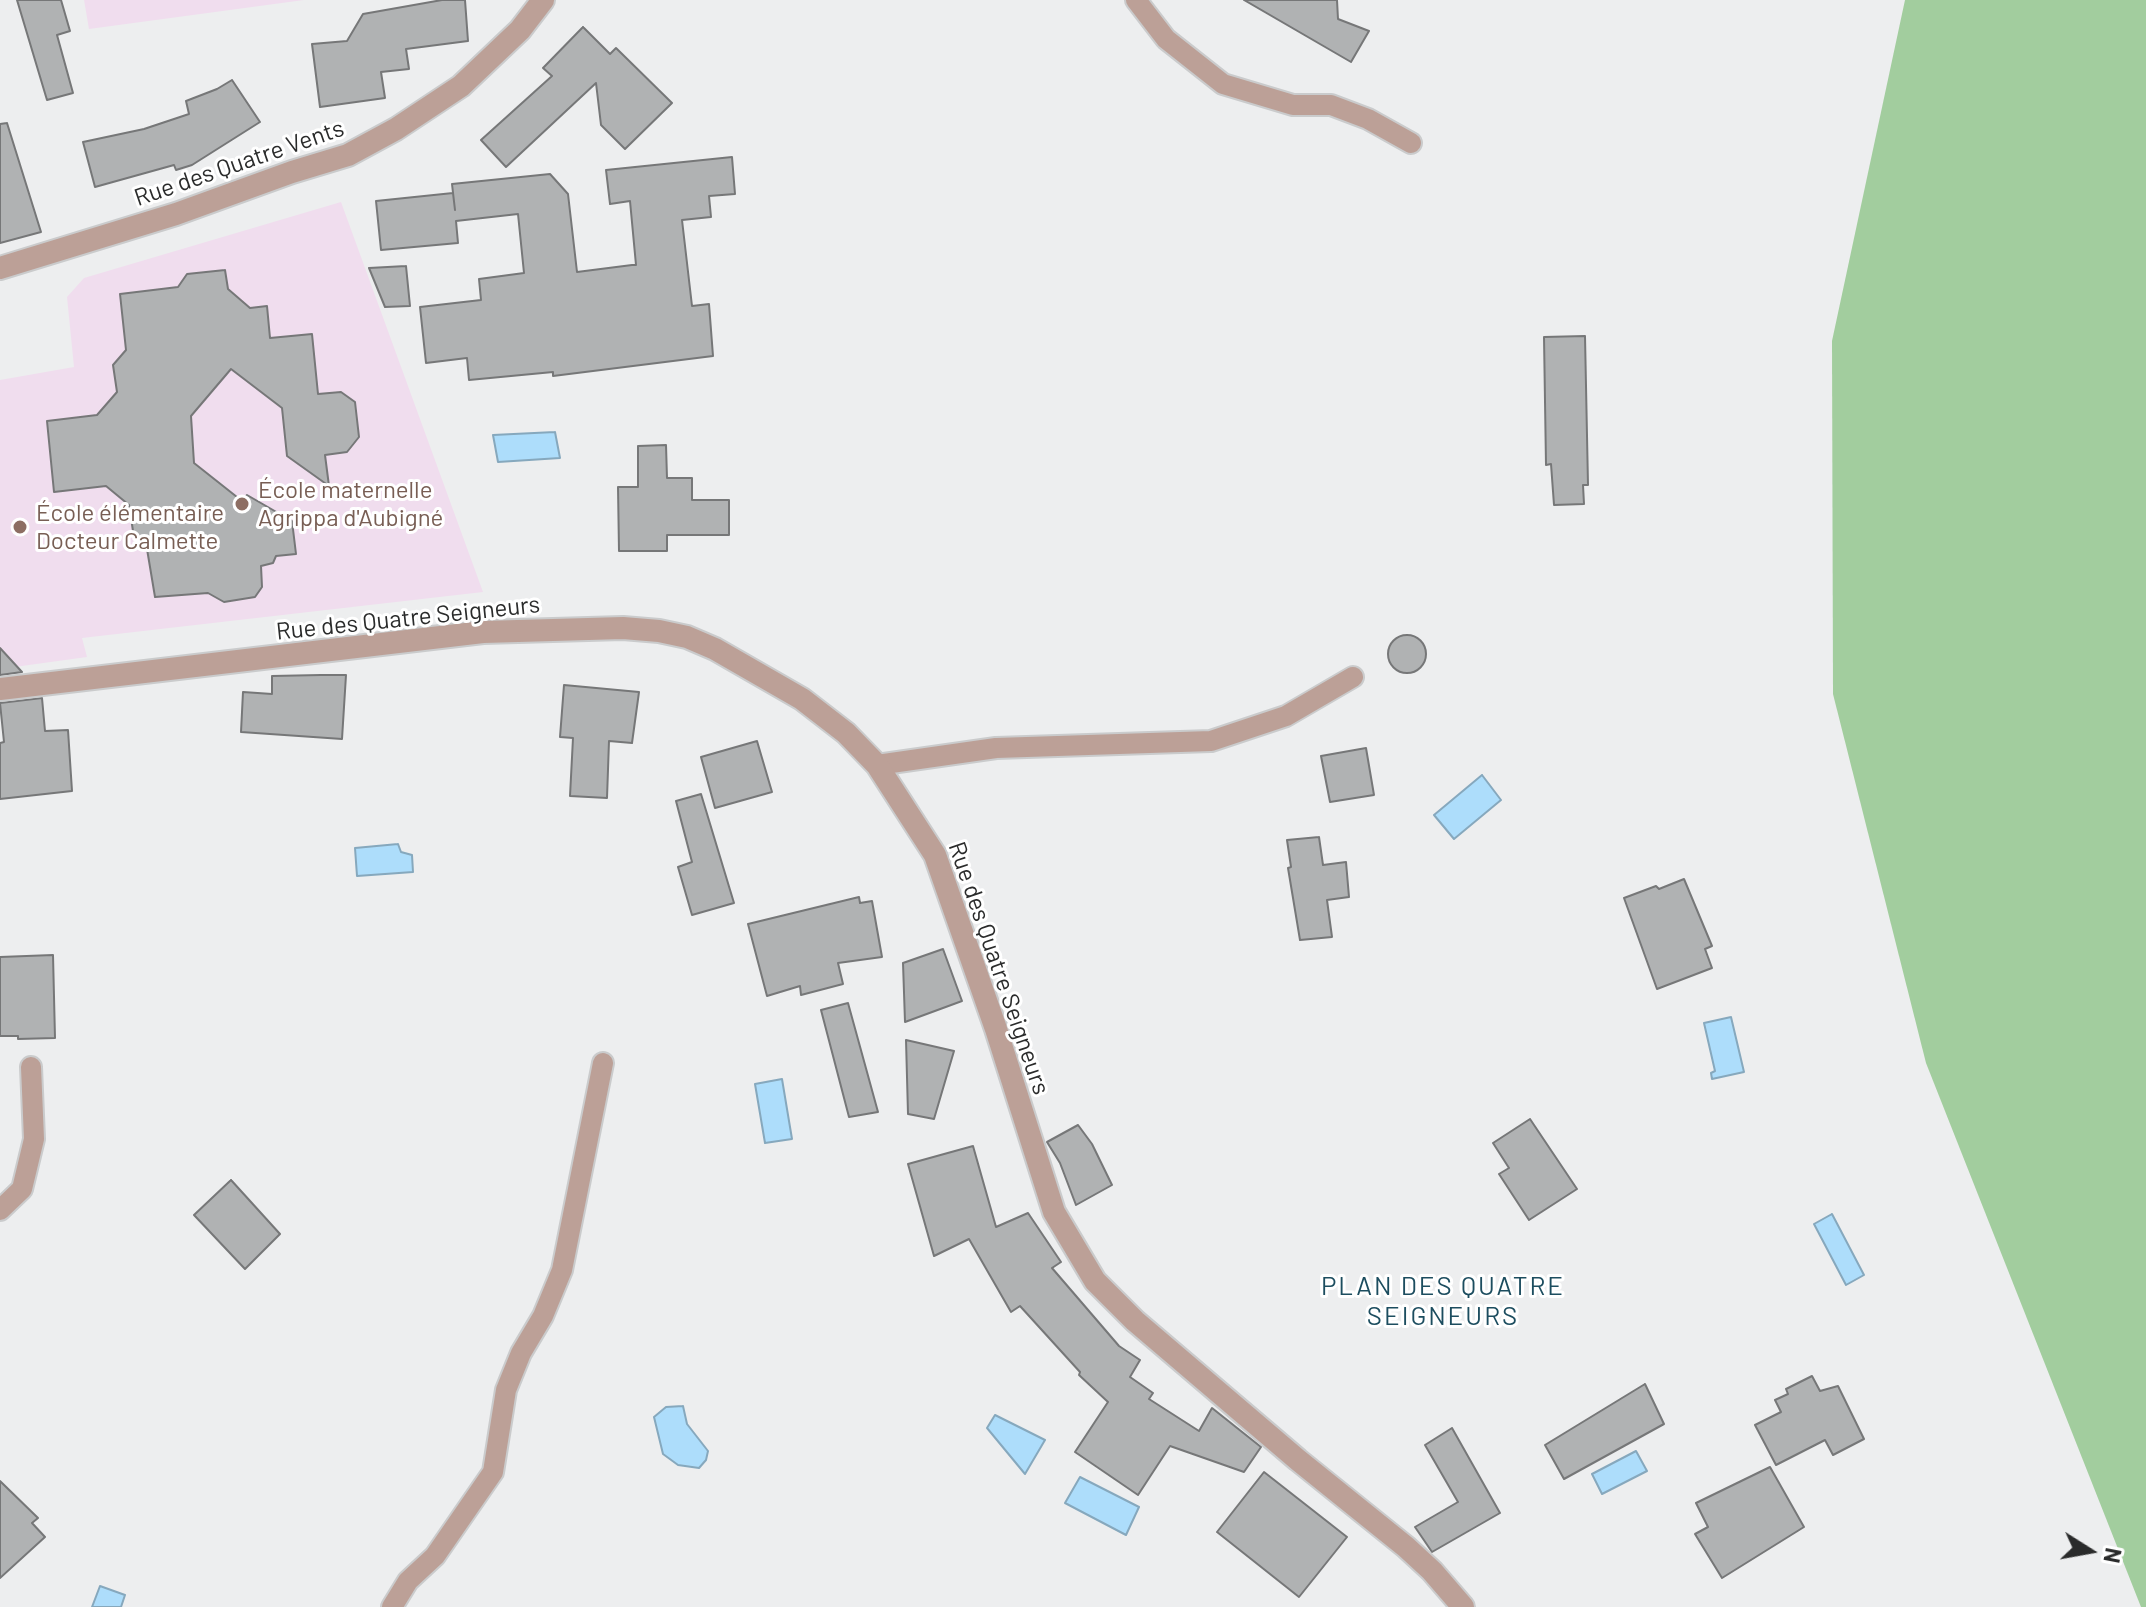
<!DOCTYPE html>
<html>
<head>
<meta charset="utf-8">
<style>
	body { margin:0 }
	#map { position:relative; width:2146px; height:1607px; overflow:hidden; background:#edeeef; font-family:Barlow,sans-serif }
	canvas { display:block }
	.north { position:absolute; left:2050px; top:1511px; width:80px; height:80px; -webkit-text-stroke:6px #fff; paint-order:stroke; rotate:101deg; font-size:22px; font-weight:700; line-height:32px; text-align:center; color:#2a2b2b }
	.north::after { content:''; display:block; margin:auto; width:28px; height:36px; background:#2a2b2b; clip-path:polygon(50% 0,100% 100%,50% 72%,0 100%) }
</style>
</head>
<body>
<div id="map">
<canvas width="2146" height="1607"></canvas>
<div class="north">N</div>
</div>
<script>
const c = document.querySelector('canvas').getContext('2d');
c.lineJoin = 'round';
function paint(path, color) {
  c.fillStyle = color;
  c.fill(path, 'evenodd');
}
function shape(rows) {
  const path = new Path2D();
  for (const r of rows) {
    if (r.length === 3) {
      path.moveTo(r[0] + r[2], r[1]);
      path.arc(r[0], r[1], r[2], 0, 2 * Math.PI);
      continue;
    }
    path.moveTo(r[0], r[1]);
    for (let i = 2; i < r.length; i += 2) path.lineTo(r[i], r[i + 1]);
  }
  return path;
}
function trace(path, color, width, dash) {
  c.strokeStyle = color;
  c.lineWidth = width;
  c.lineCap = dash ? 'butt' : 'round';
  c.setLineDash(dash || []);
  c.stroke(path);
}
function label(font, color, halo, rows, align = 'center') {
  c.font = font + ' Barlow,sans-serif';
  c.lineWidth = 6;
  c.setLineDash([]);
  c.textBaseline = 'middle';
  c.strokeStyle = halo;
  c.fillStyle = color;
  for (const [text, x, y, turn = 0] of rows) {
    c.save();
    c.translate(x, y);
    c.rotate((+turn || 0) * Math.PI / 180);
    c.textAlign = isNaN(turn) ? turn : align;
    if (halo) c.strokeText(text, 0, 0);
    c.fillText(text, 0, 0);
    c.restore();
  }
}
paint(shape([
	[84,0,304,0,89,29],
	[341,202,483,592,82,638,87,657,0,669,0,380,74,367,67,297,84,278]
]), '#f0ddee');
paint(shape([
	[1905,0,2146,0,2146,1607,2141,1607,1926,1063,1833,694,1832,341]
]), '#a2cd9e');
const water = shape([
	[555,432,560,458,498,462,493,435,555,432],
	[1482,775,1501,800,1454,839,1434,815,1482,775],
	[398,844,401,852,412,855,413,872,357,876,355,848,398,844],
	[1731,1017,1744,1072,1712,1079,1711,1073,1715,1071,1704,1023,1731,1017],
	[782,1079,792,1139,765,1143,755,1084,782,1079],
	[1832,1214,1864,1275,1846,1285,1814,1224,1832,1214],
	[683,1406,687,1424,708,1451,706,1460,699,1468,678,1465,663,1454,654,1417,666,1407,683,1406],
	[995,1415,1045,1440,1025,1474,987,1428,995,1415],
	[1636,1451,1647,1471,1602,1494,1592,1474,1636,1451],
	[1080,1477,1139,1507,1126,1535,1065,1503,1080,1477],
	[100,1586,125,1595,121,1607,92,1607,100,1586]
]);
paint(water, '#adddfb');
trace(water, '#86a8bd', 2);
const building = shape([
	[17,0,61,0,70,31,57,35,73,93,47,100,17,0],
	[442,0,465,0,468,41,406,49,409,69,381,72,385,98,320,107,312,44,347,41,363,14,442,0],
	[1244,0,1337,0,1338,19,1369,31,1351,62,1244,0],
	[583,27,610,54,616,48,672,103,625,149,601,125,596,83,506,167,481,140,552,76,543,68,583,27],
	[232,80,260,122,192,165,176,170,174,165,95,187,83,142,144,129,189,114,186,101,217,89,232,80],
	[7,123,41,232,0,243,0,124,7,123],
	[732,157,735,194,709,196,711,217,682,220,692,306,709,304,713,356,553,376,553,372,469,380,467,358,426,363,420,307,481,300,479,279,524,273,518,214,456,221,458,243,381,250,376,201,453,193,455,210,452,184,550,174,568,194,577,272,632,265,636,265,630,201,610,204,606,170,732,157],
	[406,266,410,306,385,307,369,268,406,266],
	[225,270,228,289,250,308,267,306,270,338,312,334,318,394,341,392,355,402,359,437,347,452,325,455,329,486,287,456,282,408,231,369,191,416,194,463,242,501,247,495,292,521,296,554,276,556,273,563,261,566,262,587,255,597,224,602,208,593,155,597,146,543,133,531,129,505,106,486,54,492,47,421,97,415,117,392,113,365,126,350,120,294,178,287,187,274,225,270],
	[1585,336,1588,485,1583,485,1584,504,1554,505,1551,464,1546,465,1544,337,1585,336],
	[666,445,667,478,692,478,692,500,729,500,729,535,667,535,667,551,619,551,618,487,638,487,638,446,666,445],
	[1407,654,19],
	[0,648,22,672,0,675,0,648],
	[321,675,346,675,342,739,241,732,243,692,272,694,272,676,321,675],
	[564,685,639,692,632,743,609,741,607,798,570,796,573,738,560,737,564,685],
	[42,698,45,731,68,730,72,791,0,799,0,743,4,742,0,703,42,698],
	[757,741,772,792,715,808,701,757,757,741],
	[1366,748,1374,795,1330,802,1321,756,1366,748],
	[701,794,734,903,692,915,678,867,692,862,676,801,701,794],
	[1319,837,1323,865,1346,862,1349,897,1327,900,1332,937,1300,940,1288,868,1291,867,1287,840,1319,837],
	[1684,879,1712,946,1705,949,1712,968,1657,989,1624,898,1656,886,1659,889,1684,879],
	[859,897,860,903,872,901,882,957,838,963,843,984,801,995,800,986,767,996,748,924,859,897],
	[943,949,962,1001,905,1022,903,963,943,949],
	[53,955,55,1038,18,1039,18,1036,0,1036,0,957,53,955],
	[848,1003,878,1112,849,1117,821,1010,848,1003],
	[906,1040,954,1051,934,1119,908,1114,906,1040],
	[1530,1119,1577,1189,1529,1220,1499,1174,1509,1168,1493,1143,1530,1119],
	[1078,1125,1092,1144,1112,1185,1076,1205,1060,1163,1047,1142,1078,1125],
	[973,1146,996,1227,1028,1213,1061,1262,1052,1268,1119,1346,1140,1360,1130,1377,1153,1393,1149,1399,1199,1431,1212,1408,1261,1447,1244,1472,1170,1446,1138,1495,1075,1452,1108,1402,1079,1375,1080,1372,1020,1306,1011,1312,969,1239,934,1256,908,1164,973,1146],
	[231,1180,280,1234,245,1269,194,1215,231,1180],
	[1812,1376,1820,1391,1838,1386,1864,1439,1833,1455,1825,1440,1776,1465,1755,1425,1781,1412,1775,1400,1788,1394,1786,1389,1812,1376],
	[1645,1384,1664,1424,1564,1479,1545,1445,1645,1384],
	[1452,1428,1500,1513,1432,1552,1415,1527,1458,1502,1425,1445,1452,1428],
	[1770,1467,1804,1527,1722,1578,1695,1534,1708,1527,1696,1503,1770,1467],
	[1264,1472,1347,1537,1299,1597,1217,1532,1264,1472],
	[0,1481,38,1518,32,1523,45,1537,0,1578,0,1481]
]);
paint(building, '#b0b2b3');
trace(building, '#767778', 2);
const service = shape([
	[1136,0,1166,39,1223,84,1293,105,1331,105,1368,119,1411,143],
	[877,765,996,748,1211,741,1286,716,1353,677],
	[0,1210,22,1189,34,1139,31,1067],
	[392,1607,408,1581,435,1556,493,1472,506,1390,521,1353,543,1316,562,1270,603,1063]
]);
const minor = shape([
	[0,268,176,214,292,172,348,155,396,129,461,86,520,30,543,0],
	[0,689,483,632,623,628,659,631,687,637,715,649,802,699,846,733,877,765,935,855,996,1029,1054,1212,1095,1281,1135,1321,1298,1460,1406,1547,1432,1571,1463,1607]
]);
trace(service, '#cacbcc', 24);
trace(minor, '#cacbcc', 26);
trace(service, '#bca097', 20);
trace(minor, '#bca097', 22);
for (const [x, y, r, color] of [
	[242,504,8,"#8d6e63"],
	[20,527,8,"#8d6e63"]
]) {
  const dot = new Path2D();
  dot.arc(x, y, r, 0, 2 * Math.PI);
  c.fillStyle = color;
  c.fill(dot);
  trace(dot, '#fff', 3);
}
label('24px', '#2a2b2b', '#fff', [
	["Rue des Quatre Vents",239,163,-19],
	["Rue des Quatre Seigneurs",408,618,-6],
	["Rue des Quatre Seigneurs",999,968,71]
]);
label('24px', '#785e54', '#fff', [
	["École maternelle",258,490],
	["Agrippa d'Aubigné",258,518],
	["École élémentaire",36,513],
	["Docteur Calmette",36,541]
], 'left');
c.letterSpacing = '2px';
label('26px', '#1c4d5f', '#fff', [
	["PLAN DES QUATRE",1443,1286],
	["SEIGNEURS",1443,1316]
]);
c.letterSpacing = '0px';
</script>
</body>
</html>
